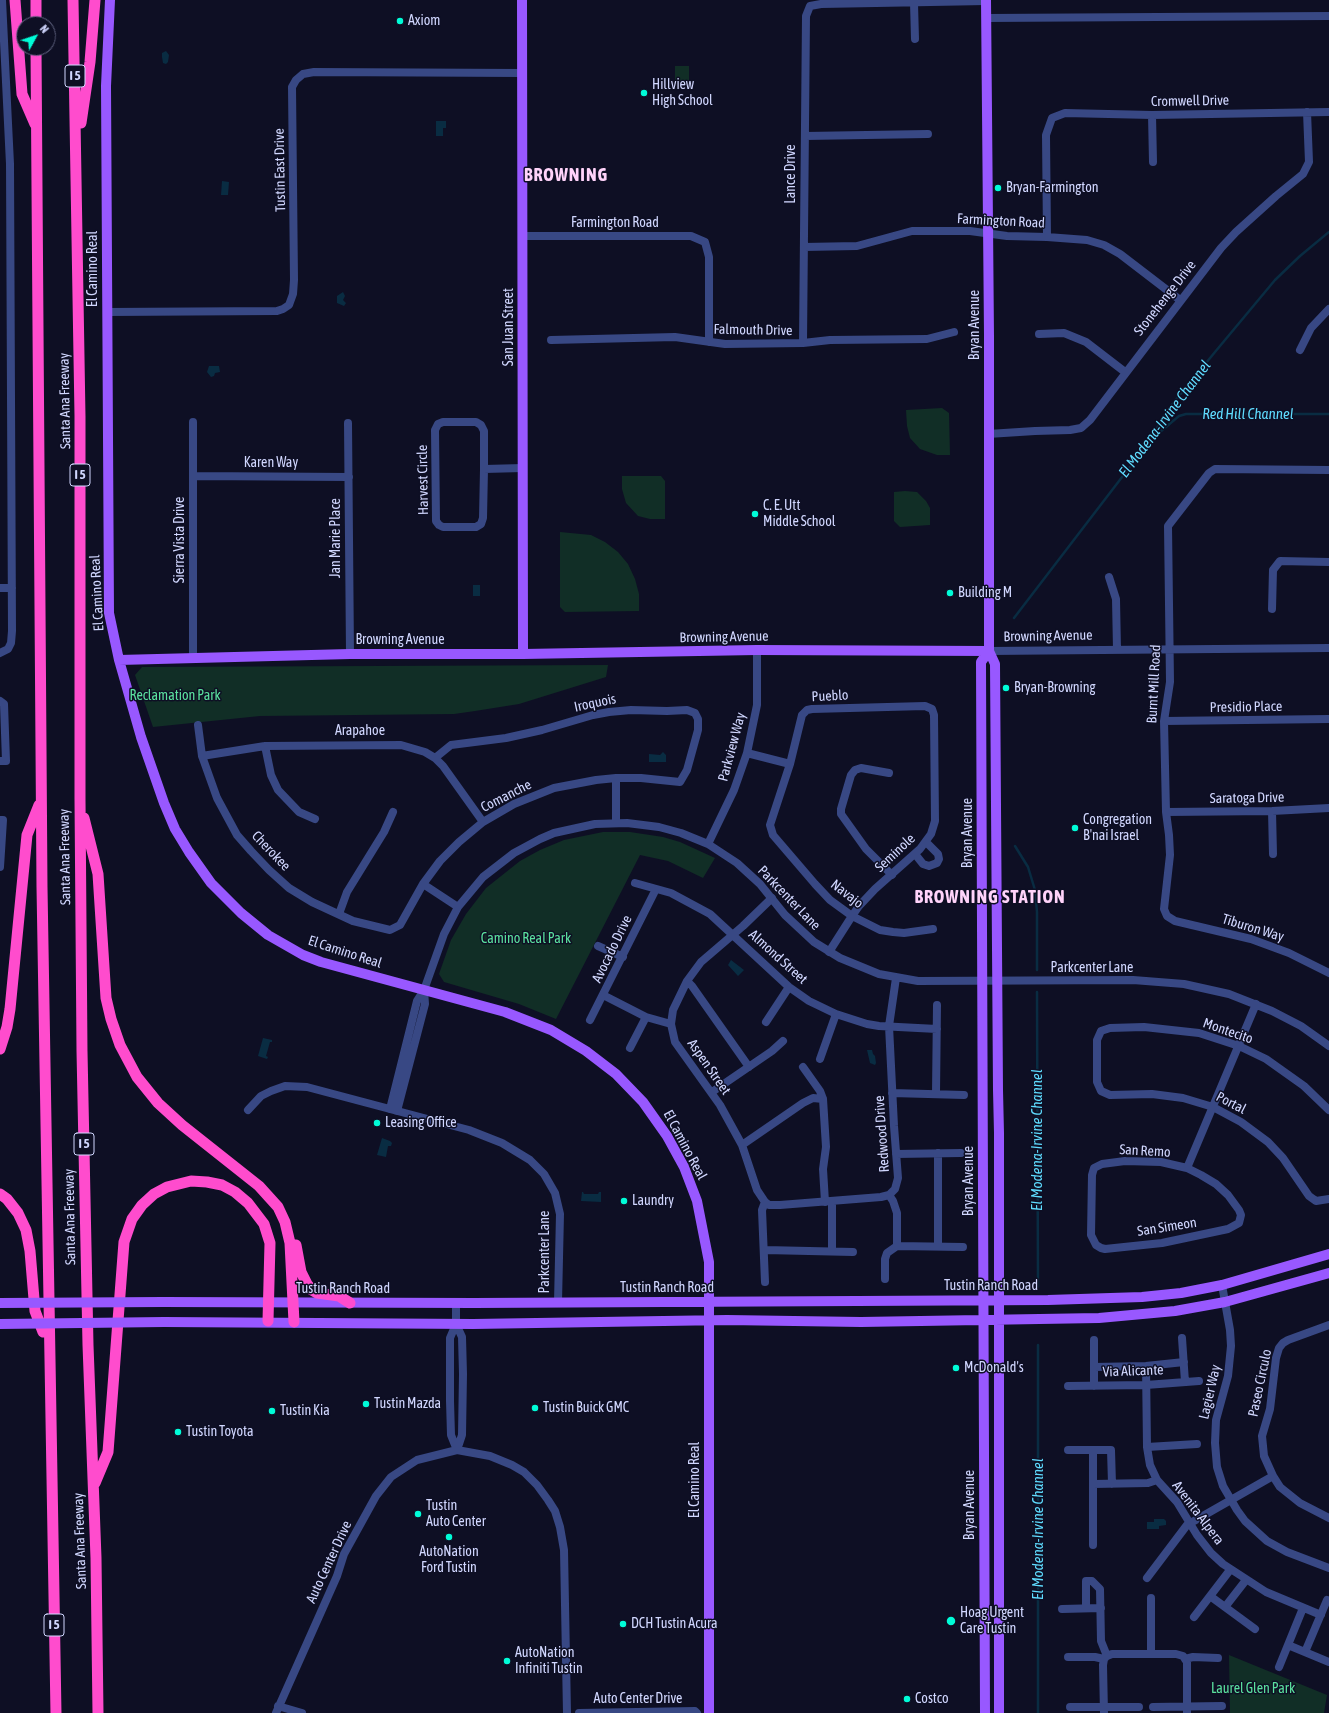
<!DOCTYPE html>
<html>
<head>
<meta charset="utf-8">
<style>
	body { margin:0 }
	#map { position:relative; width:1329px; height:1713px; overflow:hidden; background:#0e0f24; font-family:"Asap Condensed",sans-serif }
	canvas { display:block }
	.north { position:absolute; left:16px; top:16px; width:40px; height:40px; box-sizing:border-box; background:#0e0f24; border:1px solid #5c5f7c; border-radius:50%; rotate:50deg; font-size:11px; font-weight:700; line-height:16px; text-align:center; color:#d1d7ff }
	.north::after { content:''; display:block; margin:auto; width:14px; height:18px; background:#00fcd8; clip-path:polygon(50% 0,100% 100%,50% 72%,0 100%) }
</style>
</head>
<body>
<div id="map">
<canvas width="1329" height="1713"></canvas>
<div class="north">N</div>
</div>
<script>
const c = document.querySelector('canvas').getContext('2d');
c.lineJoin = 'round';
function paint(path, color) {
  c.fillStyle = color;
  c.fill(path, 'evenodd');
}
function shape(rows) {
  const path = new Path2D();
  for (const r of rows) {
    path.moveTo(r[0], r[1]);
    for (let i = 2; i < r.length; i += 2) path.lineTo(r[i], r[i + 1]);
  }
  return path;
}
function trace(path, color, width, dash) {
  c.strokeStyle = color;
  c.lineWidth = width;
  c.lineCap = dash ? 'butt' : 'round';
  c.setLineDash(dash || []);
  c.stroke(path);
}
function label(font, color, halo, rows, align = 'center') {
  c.font = font + ' "Asap Condensed",sans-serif';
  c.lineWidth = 3;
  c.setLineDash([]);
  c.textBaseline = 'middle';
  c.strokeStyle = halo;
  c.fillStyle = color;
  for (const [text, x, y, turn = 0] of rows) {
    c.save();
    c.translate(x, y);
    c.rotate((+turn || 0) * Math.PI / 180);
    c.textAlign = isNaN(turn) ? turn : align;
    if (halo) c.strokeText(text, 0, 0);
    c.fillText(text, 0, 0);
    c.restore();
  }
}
paint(shape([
	[675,66,689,66,689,88,675,88],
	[942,408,949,413,950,455,937,455,920,449,910,438,907,426,906,410],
	[622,476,661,476,665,481,665,519,650,519,638,516,626,503,622,489],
	[905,491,917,492,926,501,930,508,930,525,900,527,894,521,894,492],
	[560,532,591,535,605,542,618,552,628,564,635,579,639,594,639,611,565,612,560,607],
	[608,665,606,677,519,704,475,711,454,714,260,716,153,727,135,675,142,667],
	[603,832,630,832,663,837,680,842,715,858,703,878,668,861,640,855,556,1019,519,1004,444,982,439,974,451,940,466,914,486,888,520,861,540,850,564,840],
	[1229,1655,1327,1695,1324,1713,1230,1713]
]), '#112e26');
paint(shape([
	[166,51,169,55,168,62,166,64,163,63,162,57,162,53],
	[436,121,446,121,446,128,443,128,443,136,436,136],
	[222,181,229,182,228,195,221,195],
	[343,292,345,296,343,300,346,303,344,306,337,303,337,296],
	[209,366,219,366,220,372,215,373,214,376,211,377,207,372],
	[473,585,480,585,480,596,473,596],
	[663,752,666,755,666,762,649,762,649,754,660,755],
	[731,960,744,970,738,976,728,965],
	[263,1038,272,1040,272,1042,270,1042,266,1056,268,1057,267,1059,258,1056],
	[867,1050,872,1050,873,1054,875,1056,876,1063,875,1065,870,1063],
	[382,1138,390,1141,392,1143,391,1146,388,1146,386,1157,377,1155],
	[582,1192,583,1192,584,1194,598,1194,599,1192,601,1192,601,1202,581,1201],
	[1154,1519,1164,1519,1166,1521,1166,1525,1159,1526,1159,1529,1147,1529,1147,1522,1154,1522]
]), '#092c42');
trace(shape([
	[1152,438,1160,432,1179,416,1186,414,1329,414],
	[1014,618,1152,438,1161,420,1170,407,1215,352,1275,280,1300,256,1329,232],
	[1015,846,1028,867,1035,890,1037,912,1037,970],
	[1037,992,1038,1287],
	[1038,1345,1038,1713]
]), '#092c42', 2.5);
trace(shape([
	[914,3,915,39],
	[986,18,1329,16],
	[1152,115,1153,162],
	[805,136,928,134],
	[523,236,691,236,705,242,709,257,709,342],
	[1047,237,1046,135,1052,118,1065,113,1152,115,1329,112],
	[804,247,857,246,912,231,970,231,1007,236,1047,237,1087,240,1104,245,1120,254,1180,300],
	[107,312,277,311,283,309,289,305,293,294,294,280,292,87,296,80,303,74,314,72,522,73],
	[1039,334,1064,333,1086,342,1125,372],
	[551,340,675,337,725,344,803,343,830,340,927,339,954,332],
	[803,343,806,16,810,6,821,4,986,1],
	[1300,350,1311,328,1329,309],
	[193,422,193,657],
	[348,423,350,654],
	[988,434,1035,431,1070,430,1081,428,1090,420,1221,248,1236,232,1276,196,1303,174,1309,162,1307,112],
	[484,469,484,431,481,425,476,422,443,422,438,424,435,430,436,521,439,525,443,527,476,527,481,524,483,518,484,469,523,468],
	[1329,470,1215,469,1209,473,1168,526,1170,682,1164,721,1166,812,1169,835,1170,855,1164,909,1167,916,1175,921,1251,939,1289,953,1329,973],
	[193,476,349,477],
	[1109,577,1116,599,1117,650],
	[0,588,12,588],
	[1272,609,1273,570,1280,561,1329,562],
	[989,651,1329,648],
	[0,653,8,649,11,643,12,631,10,164,2,0],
	[0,701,4,704,6,761,0,761],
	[1164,721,1329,719],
	[198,725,202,756,217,798,237,835,251,851,269,870,289,888,312,902,353,921,390,930,400,925,423,884,440,861,459,842,483,822,514,804,554,788,596,780,616,778,641,778,680,782,687,770,698,730,698,719,695,713,687,710,667,711,631,710,609,712,593,715,542,730,506,738,451,745,435,758],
	[265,746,271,775,278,790,299,812,315,819],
	[747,753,790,764],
	[202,756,265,746,401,745,425,752,435,758,443,766,483,822],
	[889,773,861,768,855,770,851,775,841,809,841,814,866,849,892,875],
	[616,778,616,823],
	[1272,811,1273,854],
	[1166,812,1272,811,1329,808],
	[0,820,3,820,0,867],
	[708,844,734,790,747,753,757,705,757,650],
	[915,854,923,864,929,866,937,863,939,859,938,854,926,842],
	[635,883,671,893,710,914,789,987,809,1001,836,1014,867,1024,879,1026,937,1029],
	[423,884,458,907],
	[339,914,347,892,384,832,393,812],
	[598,946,623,957],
	[829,952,852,916,859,906,875,889,920,849,931,834,935,821,934,715,932,709,925,706,812,709,807,710,802,715,790,764,770,825,773,835,815,884,830,900,852,916,880,930,893,932,904,933,933,929],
	[687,981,692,986,749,1067],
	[603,995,646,1017,671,1024],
	[590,1020,656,889],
	[766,1022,789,987],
	[630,1048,646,1017],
	[820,1059,836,1014],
	[803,1067,820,1091,823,1099,826,1147,823,1169,825,1202],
	[712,1092,772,1051,783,1041],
	[892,1093,964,1095],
	[936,1093,937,1005],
	[390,1109,417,1001,424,990,444,934,458,907,483,877,514,853,540,839,554,833,595,824,627,823,659,827,681,833,708,844,737,863,760,884,785,915,814,942,840,958,879,974,918,981,1133,980,1184,984,1229,994,1272,1011,1301,1026,1329,1046],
	[248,1110,261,1096,271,1091,285,1086,307,1087,469,1130,502,1143,530,1160,544,1174,555,1193,560,1214,558,1302],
	[1329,1110,1304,1086,1266,1059,1239,1046,1199,1033,1144,1027,1110,1028,1101,1031,1097,1040,1097,1082,1101,1091,1110,1095,1152,1094,1183,1098,1213,1107,1241,1122,1268,1142,1283,1158,1309,1196,1316,1201,1329,1199],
	[397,1111,425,1004,424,990],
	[742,1145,803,1103,813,1098,823,1099],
	[938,1153,938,1246],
	[896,1154,961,1153],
	[1125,1161,1161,1162,1187,1168,1201,1175,1216,1184,1228,1195,1239,1210,1241,1215,1239,1223,1228,1229,1162,1243,1105,1249,1101,1248,1096,1245,1091,1235,1092,1175,1094,1168,1102,1164,1125,1161],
	[1187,1168,1256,1004],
	[765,1202,769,1205,780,1205,881,1197,889,1195],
	[897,1246,963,1247],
	[765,1250,853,1252],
	[832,1251,832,1201],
	[885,1279,885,1259,887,1253,897,1246,897,1213,893,1201,889,1195,895,1189,898,1178,894,1126,889,1026,896,978],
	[765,1282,762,1210,765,1202,757,1190,742,1145,720,1105,675,1042,671,1024,673,1010,687,981,701,962,743,926,772,898],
	[1222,1285,1230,1330,1231,1346,1228,1376,1216,1420,1215,1443,1217,1467,1223,1486,1237,1510,1245,1521,1267,1541,1287,1552,1329,1568],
	[456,1303,456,1324,450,1338,450,1401,451,1435,457,1450],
	[456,1324,462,1337,463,1374,462,1435,457,1450],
	[1329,1325,1288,1340,1283,1343,1279,1348,1276,1358,1270,1409,1262,1436,1264,1456,1273,1476,1280,1487,1300,1503,1329,1518],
	[1182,1338,1185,1382],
	[1094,1340,1094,1386],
	[1146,1366,1147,1447,1150,1465,1157,1480,1177,1502,1197,1535,1211,1553,1223,1564,1266,1592,1321,1615],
	[1094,1367,1146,1366,1184,1362],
	[1068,1386,1146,1385,1199,1381],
	[1147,1447,1197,1444],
	[1068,1450,1111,1450,1112,1484],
	[1093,1484,1148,1483,1157,1480],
	[1093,1545,1093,1450],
	[1147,1578,1187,1525,1273,1476],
	[1210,1596,1255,1629],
	[1225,1607,1246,1580],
	[1086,1608,1086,1581,1092,1581,1100,1589,1101,1641,1107,1656],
	[1062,1609,1101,1608],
	[1194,1617,1230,1570],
	[1288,1645,1329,1662],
	[1305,1652,1327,1600],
	[1151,1654,1151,1598],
	[1107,1656,1112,1654,1176,1654,1183,1656,1187,1662,1187,1713],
	[1068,1657,1095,1657,1104,1659],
	[1185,1659,1193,1657,1218,1658],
	[1279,1667,1303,1608],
	[278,1706,302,1713],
	[1070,1707,1139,1707],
	[1153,1707,1222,1706],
	[276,1713,337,1576,344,1554,376,1496,391,1477,417,1460,457,1450,490,1456,512,1465,524,1472,537,1485,548,1500,555,1511,560,1527,564,1550,567,1713],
	[579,1713,695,1711,697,1713],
	[1104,1713,1103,1665,1104,1659,1107,1656]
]), '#384884', 8);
trace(shape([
	[110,0,106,86,109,613,119,660,141,737,164,803,175,829,189,852,211,883,241,913,268,935,303,955,321,962,505,1012,551,1030,586,1051,616,1074,643,1102,667,1136,684,1167,697,1201,709,1262,709,1713],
	[522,0,523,654],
	[986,0,989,335,989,651,995,664,998,1090,999,1133,999,1713],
	[119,660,350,654,523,654,757,650,989,651],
	[163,1302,474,1303,1048,1300,1142,1297,1181,1293,1222,1285,1329,1254],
	[164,1322,473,1324,727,1320,861,1322,1099,1318,1175,1311,1225,1302,1329,1273],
	[985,1713,981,662,989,651]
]), '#9858ff', 10);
trace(shape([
	[15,0,22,94,35,124],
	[36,0,36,24],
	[73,0,80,416,80,799,82,1051,88,1345,96,1558,98,1713],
	[36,48,42,887,56,1713],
	[81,123,90,62,95,0],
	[84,818,98,874,106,998,111,1019,120,1045,137,1077,158,1103,182,1125,259,1186,278,1207,285,1222,290,1243,294,1322],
	[0,1049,7,1027,10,1009,27,835,39,805],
	[0,1194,7,1199,18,1213,26,1230,30,1251,35,1311,43,1332],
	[296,1245,301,1272,307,1284,312,1290,317,1293,339,1296,350,1303],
	[95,1483,108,1452,124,1242,132,1219,142,1205,154,1194,167,1187,191,1181,207,1182,222,1185,235,1192,248,1203,264,1224,270,1243,268,1321]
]), '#ff4ccd', 11);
trace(shape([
	[0,1303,163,1302],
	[0,1324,164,1322]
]), '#9858ff', 10);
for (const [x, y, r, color] of [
	[400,21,4,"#00fcd8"],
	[644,93,4,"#00fcd8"],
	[998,188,4,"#00fcd8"],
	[755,514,4,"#00fcd8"],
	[950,593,4,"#00fcd8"],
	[1006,688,4,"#00fcd8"],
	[1075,828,4,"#00fcd8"],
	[377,1123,4,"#00fcd8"],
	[624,1201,4,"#00fcd8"],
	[956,1368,4,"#00fcd8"],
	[366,1404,4,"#00fcd8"],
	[535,1408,4,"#00fcd8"],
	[272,1411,4,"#00fcd8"],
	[178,1432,4,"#00fcd8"],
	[418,1514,4,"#00fcd8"],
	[449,1537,4,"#00fcd8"],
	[951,1621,5,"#00fcd8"],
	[623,1624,4,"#00fcd8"],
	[507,1661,4,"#00fcd8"],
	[907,1699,4,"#00fcd8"]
]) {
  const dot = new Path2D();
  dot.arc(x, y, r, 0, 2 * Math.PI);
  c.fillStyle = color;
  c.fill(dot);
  trace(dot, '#0e0f24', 1.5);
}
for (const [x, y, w] of [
	[75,76,20],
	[80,475,20],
	[84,1144,20],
	[54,1625,20]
]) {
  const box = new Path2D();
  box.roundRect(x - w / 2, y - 11, w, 22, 3);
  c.fillStyle = '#0e0f24';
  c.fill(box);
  trace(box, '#d1d7ff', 1);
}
label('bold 13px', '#d1d7ff', null, [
	["I 5",75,76],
	["I 5",80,475],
	["I 5",84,1144],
	["I 5",54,1625]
]);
label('14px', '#d1d7ff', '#0e0f24', [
	["Axiom",408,21],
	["Hillview",652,85],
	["High School",652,101],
	["Bryan-Farmington",1006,188],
	["C. E. Utt",763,506],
	["Middle School",763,522],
	["Building M",958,593],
	["Bryan-Browning",1014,688],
	["Congregation",1083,820],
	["B'nai Israel",1083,836],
	["Leasing Office",385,1123],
	["Laundry",632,1201],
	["McDonald's",964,1368],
	["Tustin Mazda",374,1404],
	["Tustin Buick GMC",543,1408],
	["Tustin Kia",280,1411],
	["Tustin Toyota",186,1432],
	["Tustin",426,1506],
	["Auto Center",426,1522],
	["AutoNation",449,1552,"center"],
	["Ford Tustin",449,1568,"center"],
	["Hoag Urgent",960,1613],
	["Care Tustin",960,1629],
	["DCH Tustin Acura",631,1624],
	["AutoNation",515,1653],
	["Infiniti Tustin",515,1669],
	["Costco",915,1699]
], 'left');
label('14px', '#d1d7ff', '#0e0f24', [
	["Cromwell Drive",1190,101,-1],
	["Tustin East Drive",280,170,-91],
	["Lance Drive",791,174,-90],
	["Farmington Road",1001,221,3],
	["Farmington Road",615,223],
	["El Camino Real",93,269,-90],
	["Stonehenge Drive",1165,298,-52],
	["Bryan Avenue",975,325,-90],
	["San Juan Street",509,327,-90],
	["Falmouth Drive",753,330,1],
	["Santa Ana Freeway",65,401,-91],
	["Karen Way",271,463],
	["Harvest Circle",423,480,-91],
	["Jan Marie Place",336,538,-90],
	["Sierra Vista Drive",180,540,-90],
	["El Camino Real",97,593,-93],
	["Browning Avenue",1048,636,-1],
	["Browning Avenue",724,637,-1],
	["Browning Avenue",400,640],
	["Burnt Mill Road",1154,684,-87],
	["Pueblo",830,696,-3],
	["Iroquois",595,703,-12],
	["Presidio Place",1246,707,-1],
	["Arapahoe",360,731],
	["Parkview Way",732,747,-75],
	["Comanche",506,796,-27],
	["Saratoga Drive",1247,798,-1],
	["Bryan Avenue",968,833,-90],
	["Cherokee",271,851,46],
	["Seminole",895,853,-43],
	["Santa Ana Freeway",65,857,-91],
	["Navajo",847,894,38],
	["Parkcenter Lane",789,898,46],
	["Tiburon Way",1253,928,17],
	["Avocado Drive",612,949,-64],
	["El Camino Real",345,952,18],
	["Almond Street",778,957,42],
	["Parkcenter Lane",1092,968],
	["Montecito",1228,1031,19],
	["Aspen Street",709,1067,55],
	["Portal",1231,1103,27],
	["Redwood Drive",882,1134,-94],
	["El Camino Real",685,1145,62],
	["San Remo",1145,1151,3],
	["Bryan Avenue",969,1181,-90],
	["Santa Ana Freeway",70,1217,-91],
	["San Simeon",1167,1227,-9],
	["Parkcenter Lane",545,1252,-90],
	["Tustin Ranch Road",991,1286],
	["Tustin Ranch Road",667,1288],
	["Tustin Ranch Road",343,1289],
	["Via Alicante",1133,1371,-2],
	["Paseo Circulo",1260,1383,-78],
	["Lagier Way",1210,1392,-77],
	["El Camino Real",695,1480,-90],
	["Bryan Avenue",970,1505,-90],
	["Avenita Alpera",1198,1513,53],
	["Santa Ana Freeway",80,1541,-92],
	["Auto Center Drive",329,1562,-65],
	["Auto Center Drive",638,1699]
]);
label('14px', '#5be19f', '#0e0f24', [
	["Reclamation Park",175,696],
	["Camino Real Park",526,939],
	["Laurel Glen Park",1253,1689]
]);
label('italic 15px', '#5fdcff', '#0e0f24', [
	["Red Hill Channel",1248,414],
	["El Modena-Irvine Channel",1165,419,-53],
	["El Modena-Irvine Channel",1037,1140,-90],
	["El Modena-Irvine Channel",1038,1529,-90]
]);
c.letterSpacing = '1px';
label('bold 18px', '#ffd3fa', '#0e0f24', [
	["BROWNING",566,175],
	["BROWNING STATION",990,897]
]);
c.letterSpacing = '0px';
</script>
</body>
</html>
